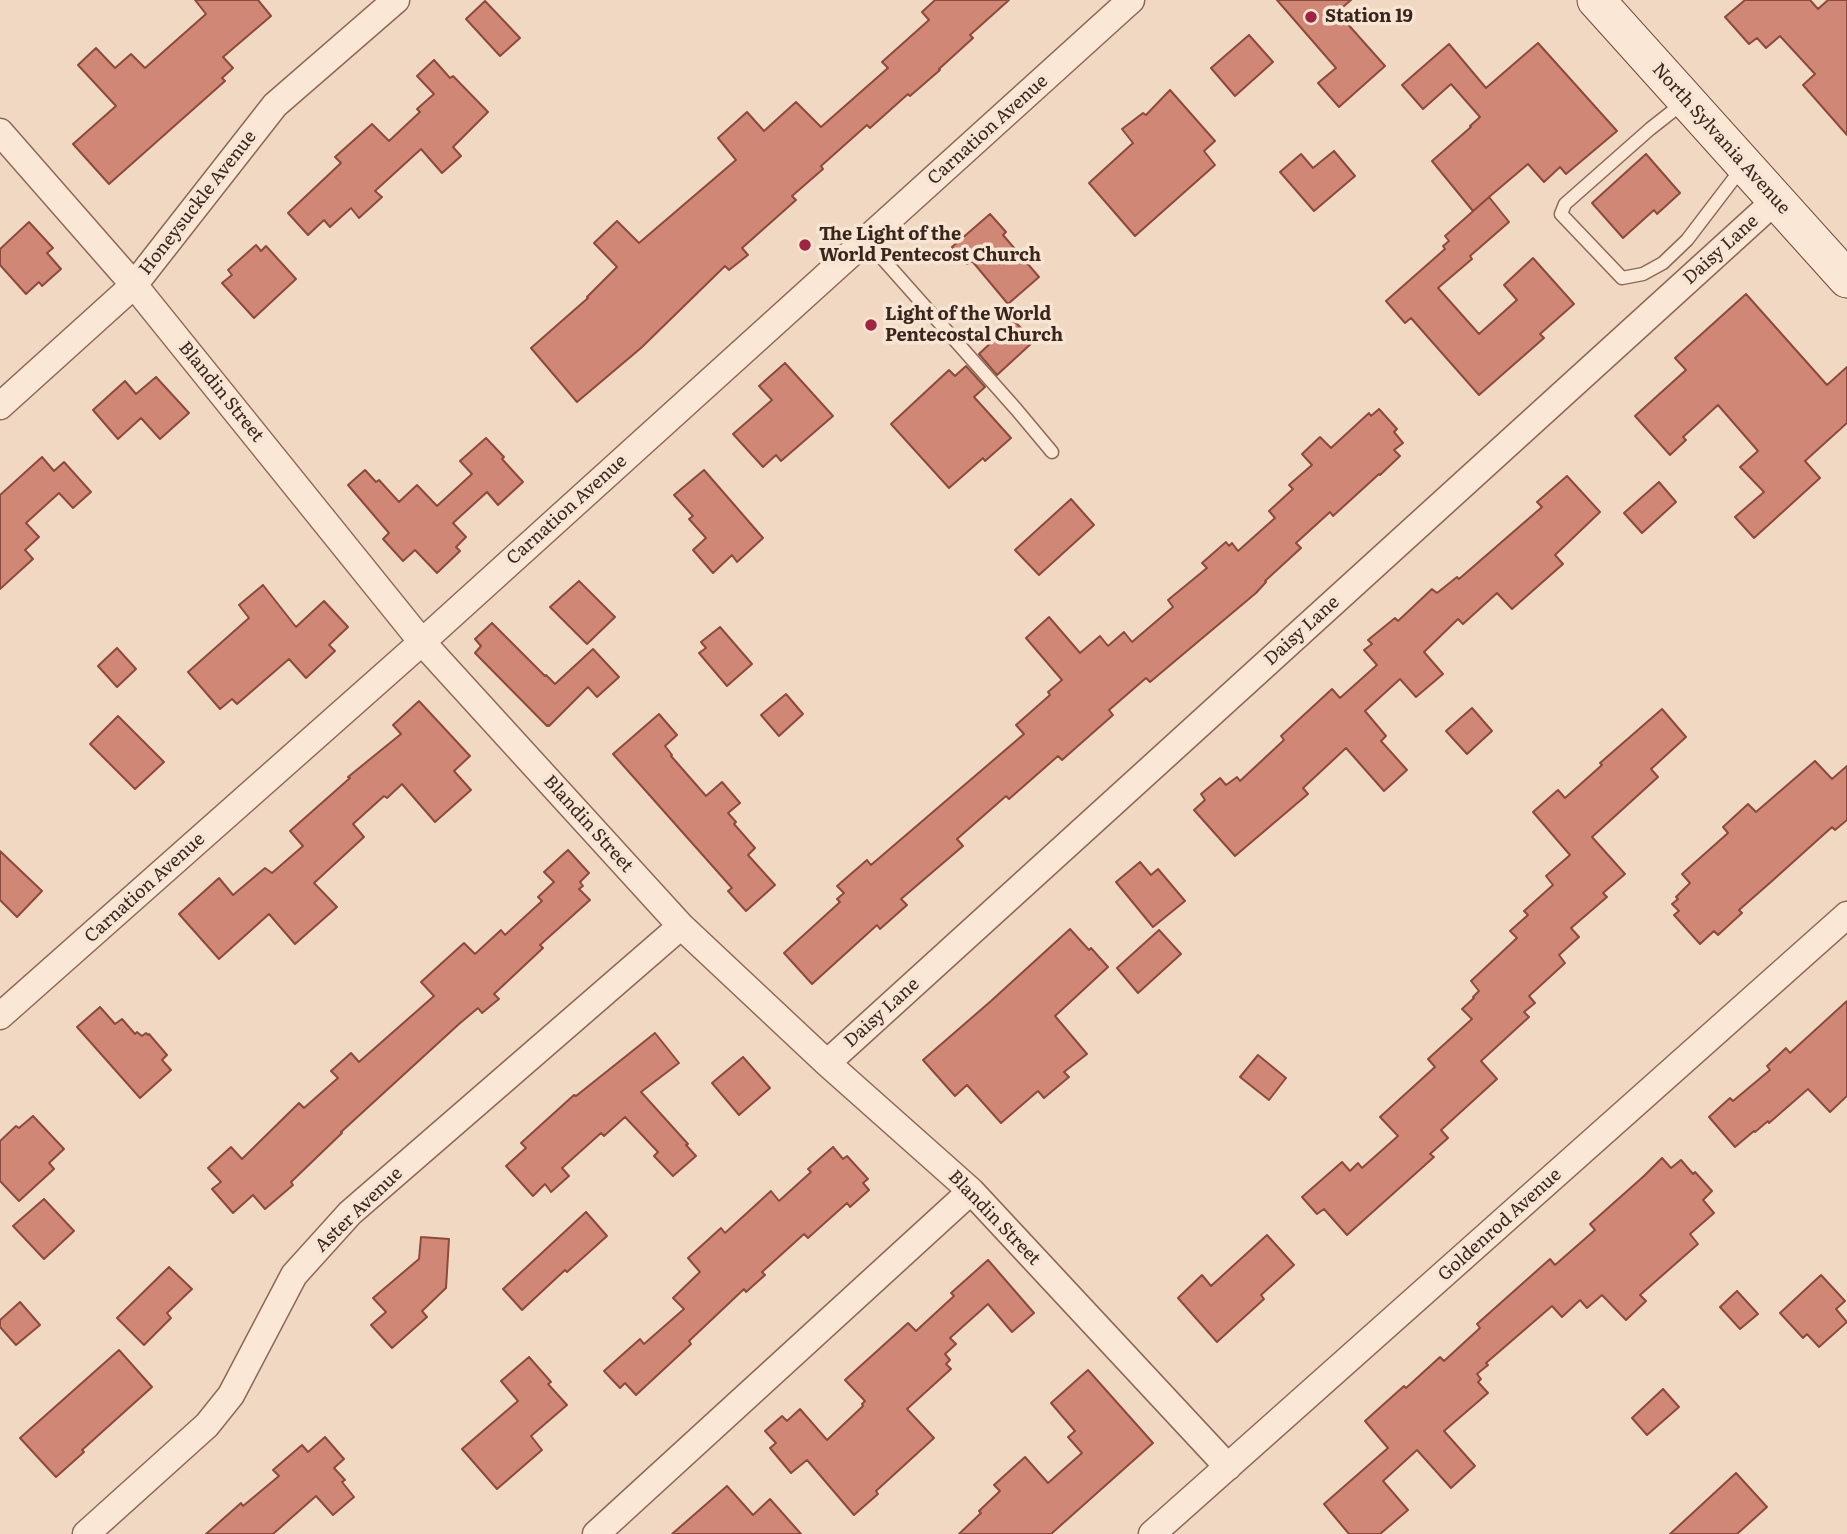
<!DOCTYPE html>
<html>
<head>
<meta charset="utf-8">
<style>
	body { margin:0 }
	canvas { display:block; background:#f1d8c2 }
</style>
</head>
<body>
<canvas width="1847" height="1534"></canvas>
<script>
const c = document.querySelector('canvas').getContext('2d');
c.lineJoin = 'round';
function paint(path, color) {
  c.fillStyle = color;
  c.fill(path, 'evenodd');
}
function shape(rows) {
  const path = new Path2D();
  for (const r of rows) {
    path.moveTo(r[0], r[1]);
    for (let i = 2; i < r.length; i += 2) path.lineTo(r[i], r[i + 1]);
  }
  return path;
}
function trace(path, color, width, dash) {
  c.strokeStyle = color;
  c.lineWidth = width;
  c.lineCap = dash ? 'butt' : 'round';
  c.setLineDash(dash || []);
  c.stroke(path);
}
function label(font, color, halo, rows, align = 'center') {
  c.font = font + ' Literata,serif';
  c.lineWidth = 7;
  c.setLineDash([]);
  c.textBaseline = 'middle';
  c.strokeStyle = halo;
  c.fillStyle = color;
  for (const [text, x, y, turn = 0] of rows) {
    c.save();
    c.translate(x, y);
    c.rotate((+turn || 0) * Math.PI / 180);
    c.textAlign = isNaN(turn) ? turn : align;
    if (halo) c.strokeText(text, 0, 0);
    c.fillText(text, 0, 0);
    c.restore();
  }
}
const building = shape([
	[195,0,258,0,271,16,223,57,233,68,222,78,225,81,109,184,73,144,116,106,78,65,96,48,115,68,131,54,145,68,206,14,195,0],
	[935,0,1009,0,970,35,973,38,939,69,940,70,910,96,908,94,870,128,867,125,821,166,823,169,792,196,796,200,742,248,748,255,729,270,725,266,641,348,577,402,531,348,588,298,587,297,617,267,594,243,617,221,639,243,736,160,718,138,747,112,764,131,796,102,821,127,888,68,882,62,929,20,922,12,935,0],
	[1277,0,1351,0,1337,12,1385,66,1339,107,1318,83,1336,68,1277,0],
	[1745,0,1810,0,1818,9,1828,0,1847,0,1847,135,1803,85,1815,74,1780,36,1766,48,1757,38,1749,44,1725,17,1745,0],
	[485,1,520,38,500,56,466,19,485,1],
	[1249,35,1273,62,1235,96,1211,68,1249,35],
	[1538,43,1617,131,1566,174,1560,167,1544,182,1528,164,1489,197,1509,222,1470,256,1472,259,1438,288,1479,334,1517,300,1504,285,1533,258,1574,304,1540,334,1544,338,1479,395,1411,318,1405,323,1386,301,1445,249,1443,246,1449,241,1445,236,1488,198,1473,211,1432,161,1471,127,1470,126,1480,117,1451,84,1423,109,1402,85,1449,44,1486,88,1538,43],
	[434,60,450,78,453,76,488,112,453,147,461,156,442,173,421,149,375,191,382,197,359,218,351,208,330,227,324,220,308,235,288,213,341,163,335,157,372,124,389,141,420,112,417,109,434,94,417,76,434,60],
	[1170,90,1215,141,1204,151,1215,165,1135,236,1089,183,1133,143,1122,129,1143,113,1146,115,1170,90],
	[1334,151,1355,176,1314,211,1280,172,1301,154,1313,168,1334,151],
	[1646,154,1680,193,1657,214,1654,210,1623,238,1592,203,1646,154],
	[990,214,1006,232,1003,235,1039,277,1008,304,972,261,967,264,952,247,990,214],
	[29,222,53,248,47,253,61,269,42,286,39,282,26,294,0,265,0,249,29,222],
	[256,245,261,251,266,246,296,279,254,318,222,283,232,275,228,270,256,245],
	[1746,294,1827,385,1847,367,1847,423,1805,461,1820,478,1754,538,1735,517,1764,492,1740,467,1758,451,1718,405,1683,437,1686,440,1670,455,1635,416,1686,370,1675,358,1746,294],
	[1014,321,1034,341,997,375,979,354,1014,321],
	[785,363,833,416,781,461,776,455,763,467,733,434,772,400,759,386,785,363],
	[966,366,985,387,974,397,1011,438,985,461,983,458,949,488,891,424,949,370,955,376,966,366],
	[156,377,189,413,160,439,141,418,118,439,93,410,125,381,136,394,156,377],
	[1379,409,1397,429,1394,432,1403,443,1394,450,1400,456,1380,475,1379,474,1333,516,1330,512,1296,543,1301,548,1265,581,1266,582,1256,593,1150,682,1146,678,1109,710,1113,715,1062,760,1058,756,1009,799,1006,796,957,839,963,846,901,899,907,905,880,929,877,925,812,984,784,953,840,902,837,899,844,893,837,886,867,860,871,865,1024,734,1016,725,1050,695,1048,692,1062,680,1026,638,1049,617,1080,653,1100,636,1108,646,1124,632,1132,642,1173,607,1168,600,1207,568,1202,563,1226,542,1229,546,1232,543,1238,551,1275,518,1269,511,1293,489,1289,485,1312,465,1302,454,1320,437,1331,448,1369,413,1371,416,1379,409],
	[486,438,504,457,502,459,523,482,498,505,487,492,453,523,466,537,456,547,460,551,437,573,415,550,403,561,383,539,389,533,348,485,365,470,376,482,379,480,399,502,417,485,437,506,472,474,460,461,486,438],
	[42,457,54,471,64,462,91,492,73,508,59,493,26,523,39,537,25,550,33,559,0,589,0,495,42,457],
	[704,470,763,538,737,562,732,555,713,573,693,550,706,538,689,519,693,516,674,495,704,470],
	[1567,476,1600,512,1555,555,1563,564,1512,609,1497,593,1463,624,1458,619,1424,652,1443,674,1416,697,1400,679,1365,711,1386,736,1381,741,1407,770,1384,791,1346,748,1303,788,1308,794,1235,856,1194,810,1205,800,1201,794,1220,778,1226,785,1237,777,1240,781,1284,740,1281,736,1332,689,1340,698,1377,665,1364,650,1372,644,1368,640,1395,618,1398,621,1432,589,1437,593,1457,577,1459,579,1542,507,1537,502,1567,476],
	[1659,482,1676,502,1642,533,1624,513,1659,482],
	[1071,499,1094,525,1039,575,1015,550,1071,499],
	[579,581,615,617,587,644,550,607,579,581],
	[263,585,296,627,324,601,348,627,329,645,335,651,306,678,289,659,237,704,232,699,220,709,188,672,249,618,239,605,263,585],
	[492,623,545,676,546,675,555,684,593,649,619,677,597,697,588,687,549,726,548,725,547,726,475,653,481,646,475,639,492,623],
	[720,627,752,664,727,686,699,653,706,648,701,642,720,627],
	[117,648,136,669,117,687,98,666,117,648],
	[786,694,803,714,779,736,761,715,786,694],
	[419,701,470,756,454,771,471,790,435,822,402,784,387,798,384,796,353,824,364,837,314,883,337,907,295,944,269,914,219,959,179,914,219,878,233,895,265,868,272,873,303,846,290,831,350,778,348,777,401,734,393,725,419,701],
	[1472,708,1492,731,1467,754,1446,731,1472,708],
	[1662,709,1686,737,1651,769,1658,777,1592,837,1625,874,1603,893,1607,897,1571,928,1579,937,1559,955,1565,963,1529,996,1535,1003,1524,1012,1529,1017,1481,1061,1497,1079,1441,1130,1448,1138,1430,1154,1434,1157,1347,1235,1324,1209,1317,1214,1302,1197,1342,1162,1350,1171,1358,1163,1362,1168,1398,1136,1380,1117,1435,1067,1428,1059,1472,1019,1462,1009,1474,998,1473,997,1479,991,1471,981,1517,938,1510,931,1528,915,1524,911,1553,885,1546,876,1570,855,1533,812,1558,790,1565,798,1602,765,1600,763,1662,709],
	[659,714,677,735,665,746,672,755,671,756,706,796,722,782,740,803,728,813,736,822,734,824,755,848,748,855,775,885,746,911,728,891,732,888,613,754,659,714],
	[118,716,164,762,135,789,90,744,118,716],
	[1815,761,1832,779,1847,766,1847,820,1835,830,1832,827,1772,881,1739,910,1742,913,1718,935,1714,931,1700,944,1674,915,1679,911,1672,904,1678,899,1676,897,1690,883,1682,874,1728,833,1723,827,1748,804,1756,812,1815,761],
	[568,850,589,873,580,882,583,886,579,889,590,900,540,945,543,948,494,994,499,999,482,1013,478,1008,459,1024,341,1132,342,1133,291,1182,293,1185,265,1209,253,1195,233,1213,212,1189,221,1182,208,1168,231,1147,242,1159,299,1103,304,1108,338,1078,331,1071,351,1053,359,1062,434,996,421,982,464,943,475,954,501,930,505,935,542,901,538,897,554,882,544,872,568,850],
	[0,851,42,891,17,917,0,900,0,851],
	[1140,862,1151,875,1158,869,1185,901,1153,927,1116,882,1140,862],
	[1070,929,1089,950,1091,948,1108,967,1055,1016,1087,1054,1064,1072,1069,1077,1044,1098,1038,1091,1001,1123,967,1085,955,1096,923,1060,991,1001,1070,929],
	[1159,930,1181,954,1138,993,1117,968,1159,930],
	[1847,1001,1847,1096,1830,1112,1808,1089,1769,1123,1768,1121,1755,1132,1754,1131,1735,1147,1709,1117,1730,1098,1733,1101,1770,1070,1767,1066,1786,1048,1790,1053,1847,1001],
	[100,1007,115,1024,122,1019,135,1034,137,1032,142,1036,146,1033,148,1035,149,1034,167,1055,162,1060,171,1070,140,1098,77,1027,100,1007],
	[655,1033,679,1063,641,1092,688,1144,686,1145,696,1156,673,1176,654,1156,658,1152,625,1117,604,1136,601,1133,562,1168,569,1176,551,1192,545,1184,533,1196,506,1166,526,1148,521,1143,574,1095,576,1096,655,1033],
	[1258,1055,1286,1078,1269,1100,1240,1077,1258,1055],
	[743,1057,770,1088,739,1115,712,1083,743,1057],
	[33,1116,64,1149,49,1163,54,1169,19,1201,0,1181,0,1141,16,1126,19,1128,33,1116],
	[833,1147,843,1159,847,1156,868,1179,863,1183,869,1190,850,1207,847,1203,808,1238,804,1234,762,1272,765,1275,746,1292,744,1289,689,1341,691,1344,636,1395,625,1383,620,1388,604,1371,640,1339,644,1344,684,1309,673,1298,700,1272,688,1258,721,1228,725,1233,771,1191,779,1201,811,1172,808,1169,833,1147],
	[1662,1158,1671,1168,1681,1160,1693,1174,1695,1172,1712,1191,1703,1200,1714,1213,1690,1234,1698,1244,1640,1295,1646,1301,1626,1320,1602,1295,1587,1308,1580,1300,1562,1317,1552,1306,1486,1363,1488,1365,1477,1374,1481,1379,1478,1382,1488,1393,1444,1431,1475,1466,1451,1488,1417,1450,1383,1481,1408,1510,1380,1534,1349,1534,1324,1504,1388,1448,1365,1421,1404,1386,1406,1388,1440,1357,1444,1361,1480,1328,1477,1324,1550,1259,1555,1265,1595,1230,1590,1224,1644,1176,1662,1158],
	[44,1199,74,1231,44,1259,13,1226,44,1199],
	[586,1212,607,1236,567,1272,565,1270,522,1310,503,1289,586,1212],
	[1267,1235,1294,1265,1261,1295,1264,1299,1217,1342,1178,1298,1202,1275,1211,1286,1267,1235],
	[421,1237,449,1239,446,1288,422,1311,427,1317,392,1348,371,1325,386,1312,373,1298,419,1259,421,1237],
	[988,1260,1034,1313,1012,1332,988,1304,950,1338,956,1344,945,1354,950,1360,946,1364,951,1369,907,1409,934,1438,876,1491,878,1494,854,1515,807,1460,791,1473,770,1448,776,1443,765,1431,782,1416,787,1421,800,1409,827,1440,863,1406,862,1404,865,1401,845,1380,908,1323,916,1331,954,1296,951,1293,988,1260],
	[169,1267,192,1289,167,1313,171,1318,144,1345,117,1318,169,1267],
	[1821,1275,1845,1301,1836,1309,1847,1322,1819,1347,1807,1334,1803,1338,1780,1313,1821,1275],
	[1737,1291,1758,1314,1740,1329,1720,1307,1737,1291],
	[20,1302,40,1325,16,1345,0,1327,0,1320,20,1302],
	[119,1350,152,1387,82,1450,84,1452,56,1477,20,1438,119,1350],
	[529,1357,551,1382,548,1384,567,1405,531,1436,542,1450,497,1489,462,1449,518,1401,501,1381,529,1357],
	[1088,1370,1153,1443,1051,1534,959,1534,981,1513,979,1511,1000,1491,994,1485,1025,1457,1048,1483,1082,1453,1068,1437,1075,1431,1051,1403,1088,1370],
	[1663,1389,1679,1407,1647,1435,1632,1418,1663,1389],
	[325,1437,344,1459,334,1468,345,1480,342,1482,354,1497,333,1515,316,1496,273,1534,206,1534,241,1503,243,1506,279,1476,273,1470,302,1445,308,1452,325,1437],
	[1736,1473,1767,1507,1737,1534,1670,1534,1736,1473],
	[727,1486,753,1515,770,1499,801,1534,672,1534,727,1486]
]);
paint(building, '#d18775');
trace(building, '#8c4a3c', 2);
const service = shape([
	[1683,103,1650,129,1565,204,1561,214,1622,278,1643,274,1663,263,1687,240,1742,168],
	[866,240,1016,409,1052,452]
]);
const minor = shape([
	[0,132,134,285,422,642,681,926,827,1063,971,1191,1228,1467],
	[0,406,134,285,275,105,396,0],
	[0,1016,422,642,1131,0],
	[827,1063,1776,200],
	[86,1534,207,1425,231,1395,294,1275,350,1213,681,926],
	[596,1534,971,1191],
	[1152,1534,1847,915]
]);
const secondary = shape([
	[1596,0,1847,279]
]);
trace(service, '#8c6858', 15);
trace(minor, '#8c6858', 29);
trace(secondary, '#6d493b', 39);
trace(service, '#fbe7d6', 12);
trace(minor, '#fbe7d6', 26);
trace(secondary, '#fbe7d6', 37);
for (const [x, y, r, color] of [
	[1311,17,7,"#9e2440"],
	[805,245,7,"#9e2440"],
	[871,325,7,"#9e2440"]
]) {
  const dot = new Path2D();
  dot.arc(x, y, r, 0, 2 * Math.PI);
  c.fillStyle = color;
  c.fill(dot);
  trace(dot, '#f7e4d2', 2.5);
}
label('bold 18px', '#3a251d', '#f7e4d2', [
	["Station 19",1325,17],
	["The Light of the",819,235],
	["World Pentecost Church",819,256],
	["Light of the World",885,315],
	["Pentecostal Church",885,336]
], 'left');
label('18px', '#3a251d', '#f7e4d2', [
	["Carnation Avenue",988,130,-42],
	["North Sylvania Avenue",1721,139,48],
	["Honeysuckle Avenue",198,203,-52],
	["Daisy Lane",1721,250,-42],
	["Blandin Street",221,392,51],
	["Carnation Avenue",567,510,-42],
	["Daisy Lane",1302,631,-42],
	["Blandin Street",588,824,48],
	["Carnation Avenue",145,888,-42],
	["Daisy Lane",882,1013,-42],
	["Aster Avenue",359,1210,-44],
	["Blandin Street",994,1218,46],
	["Goldenrod Avenue",1500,1225,-42]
]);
</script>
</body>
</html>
